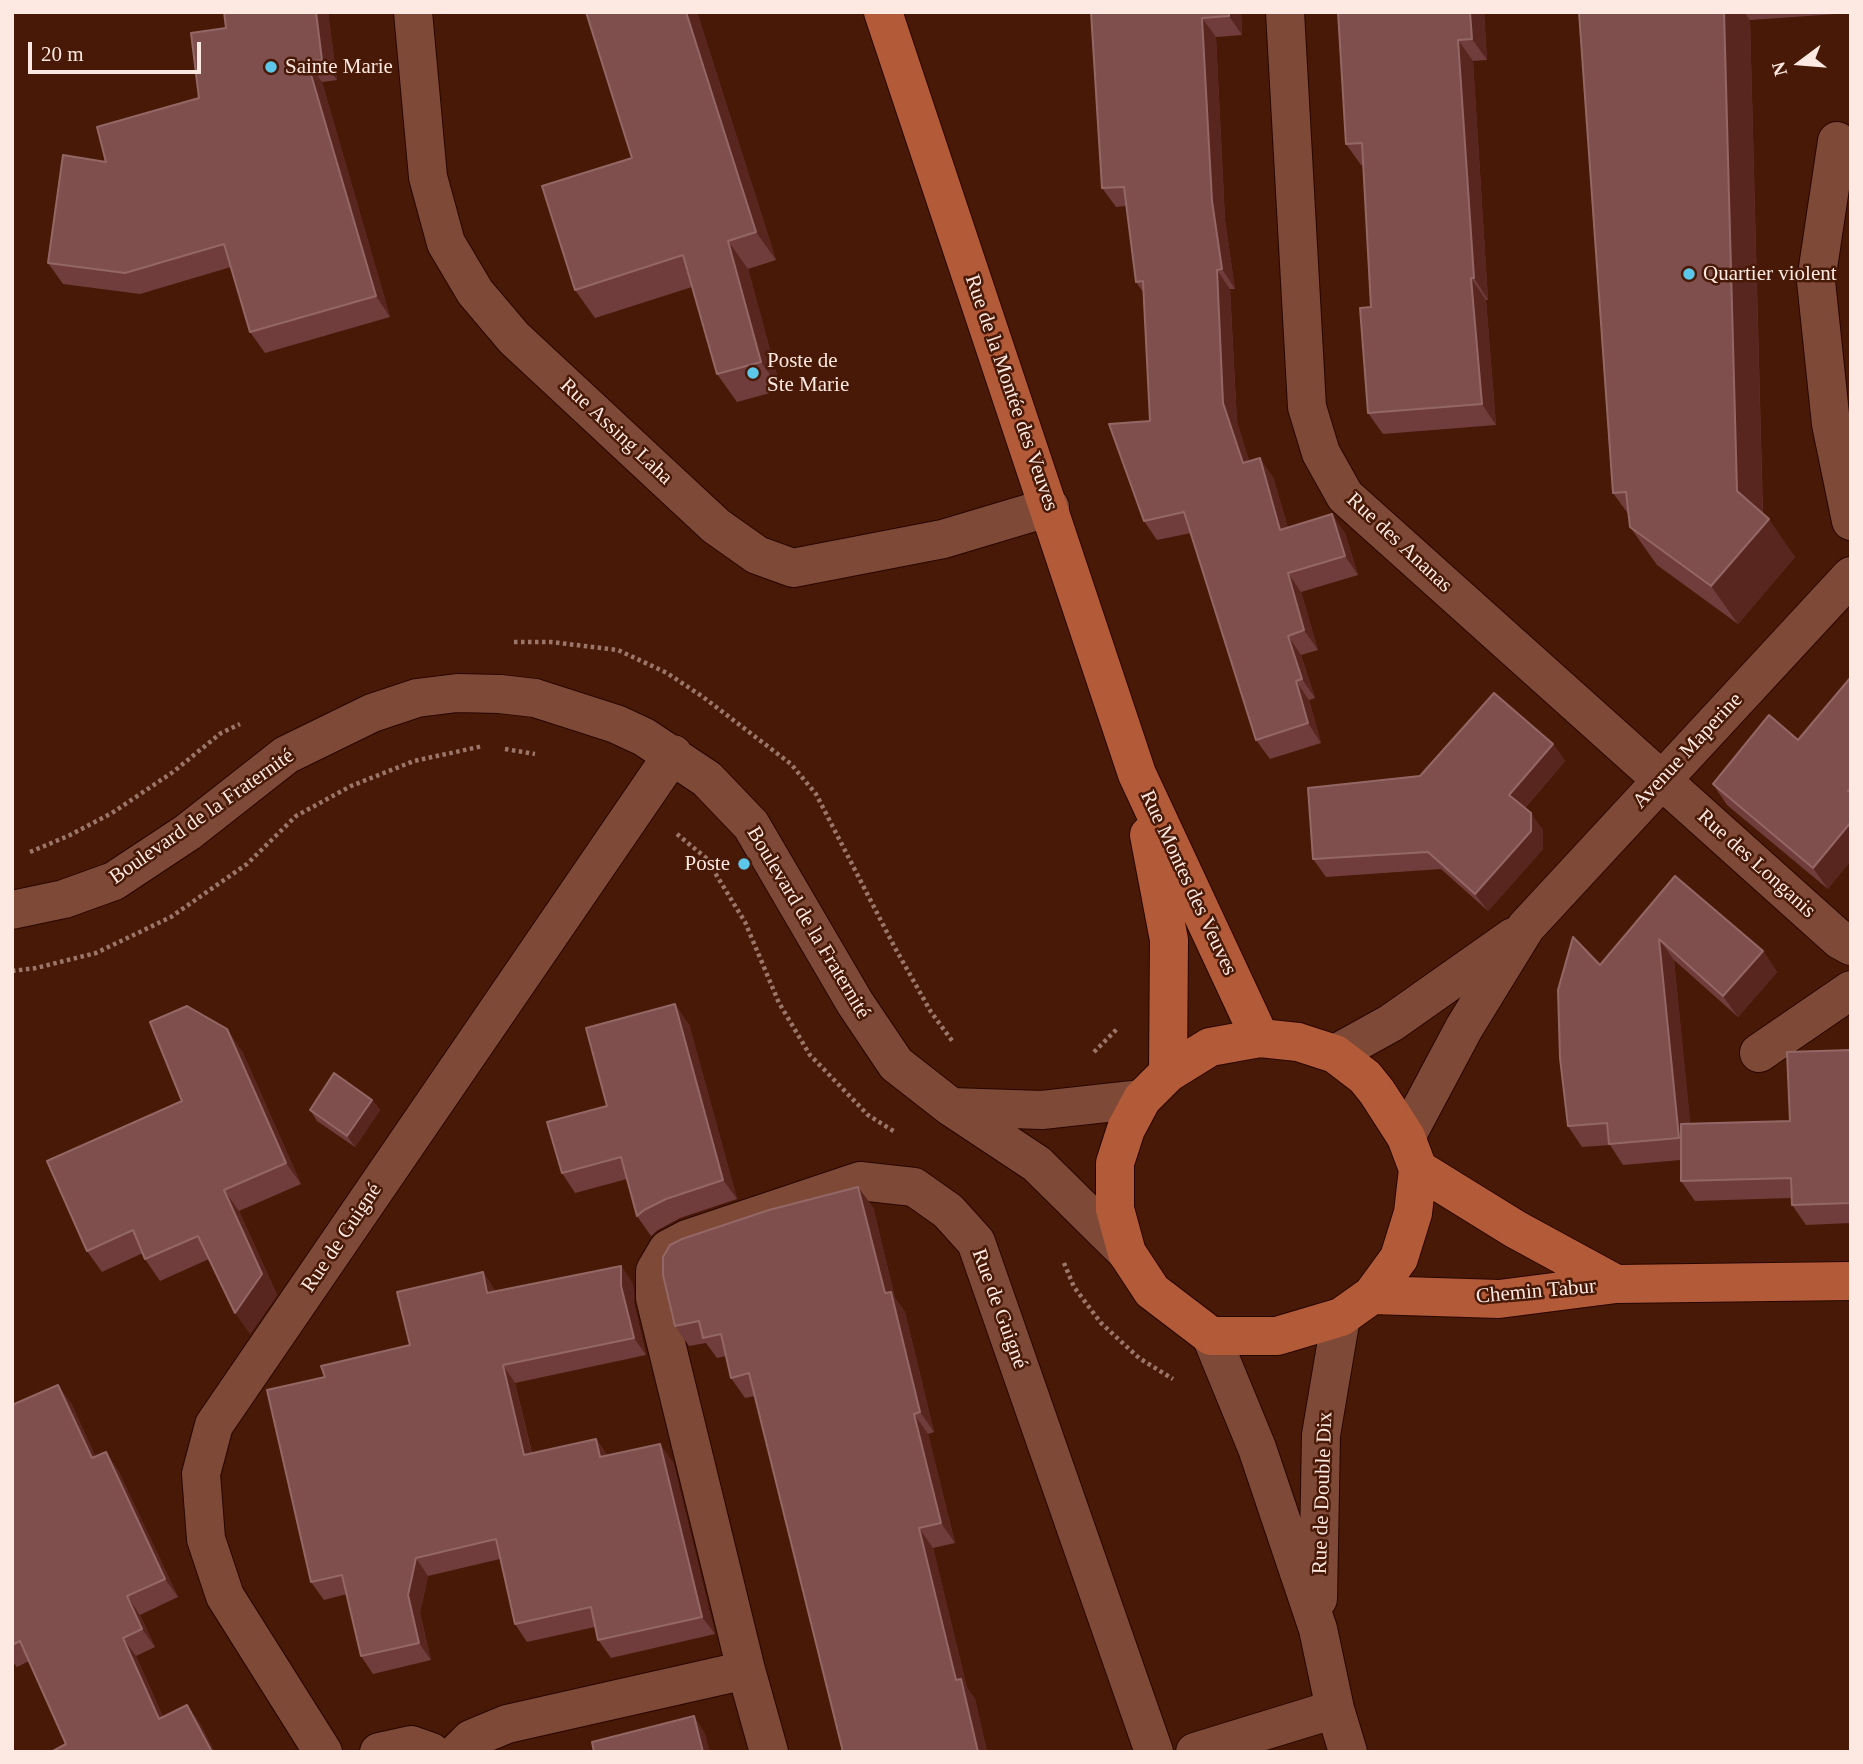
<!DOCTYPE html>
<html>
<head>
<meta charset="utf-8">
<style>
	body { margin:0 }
	#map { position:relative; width:1863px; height:1764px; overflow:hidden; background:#481906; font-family:Georgia,serif }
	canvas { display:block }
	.frame { position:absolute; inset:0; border:14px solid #fde9e2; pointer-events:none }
	.north { position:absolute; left:1765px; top:28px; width:70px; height:70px; -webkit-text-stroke:5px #481906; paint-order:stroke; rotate:254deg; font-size:19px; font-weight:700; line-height:28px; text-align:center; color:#fde9e2 }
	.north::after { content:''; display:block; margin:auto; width:24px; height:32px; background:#fde9e2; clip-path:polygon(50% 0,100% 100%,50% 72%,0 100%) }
	.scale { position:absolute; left:28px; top:42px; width:173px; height:32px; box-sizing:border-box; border:4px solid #fde9e2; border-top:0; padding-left:9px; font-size:21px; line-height:24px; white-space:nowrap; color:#fde9e2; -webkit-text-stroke:5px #481906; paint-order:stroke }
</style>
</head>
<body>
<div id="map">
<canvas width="1863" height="1764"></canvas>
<div class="frame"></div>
<div class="north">N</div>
<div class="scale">20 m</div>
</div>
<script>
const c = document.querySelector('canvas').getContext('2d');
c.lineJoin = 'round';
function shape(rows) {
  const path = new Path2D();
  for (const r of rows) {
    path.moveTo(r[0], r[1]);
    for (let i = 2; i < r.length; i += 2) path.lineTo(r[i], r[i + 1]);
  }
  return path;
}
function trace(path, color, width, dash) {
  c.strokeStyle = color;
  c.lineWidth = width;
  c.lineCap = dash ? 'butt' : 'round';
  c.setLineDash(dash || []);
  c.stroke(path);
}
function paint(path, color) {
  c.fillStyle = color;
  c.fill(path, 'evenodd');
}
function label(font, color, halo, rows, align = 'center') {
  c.font = font + ' Georgia,serif';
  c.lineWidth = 5;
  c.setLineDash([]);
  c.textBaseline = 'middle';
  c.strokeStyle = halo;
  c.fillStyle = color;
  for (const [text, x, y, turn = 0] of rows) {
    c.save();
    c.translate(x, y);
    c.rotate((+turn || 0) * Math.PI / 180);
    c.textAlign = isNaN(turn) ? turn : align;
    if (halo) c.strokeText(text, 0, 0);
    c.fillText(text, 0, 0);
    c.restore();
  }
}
const minor = shape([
	[413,12,428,177,446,243,475,292,514,338,716,526,757,555,793,568,943,539,1050,507],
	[1285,12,1307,407,1321,453,1345,496,1840,940,1851,946],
	[1837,141,1816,281,1831,424,1851,521],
	[12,910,64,899,114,881,188,832,286,755,372,713,417,698,457,693,500,694,535,698,616,724,644,737,707,779,751,825,855,1003,896,1064,951,1107,1037,1164,1127,1253],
	[1759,1053,1851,990],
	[1335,1054,1391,1023,1513,937],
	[951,1107,1042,1110,1142,1099],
	[1406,1137,1464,1028,1526,927,1851,576],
	[1211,1336,1257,1448,1318,1629,1335,1709,1348,1752],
	[1318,1599,1321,1435,1341,1317],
	[323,1752,225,1596,206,1539,201,1474,214,1425,673,754],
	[379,1752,411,1745,431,1752],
	[458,1752,471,1739,507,1724,746,1670],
	[769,1752,746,1670,655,1298,655,1271,668,1249,687,1239,860,1181,914,1187,948,1211,976,1242,1154,1752],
	[1195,1752,1335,1709]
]);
const major = shape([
	[883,12,1137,774,1260,1038],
	[1149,835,1169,940,1168,1073],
	[1260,1038,1298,1042,1335,1054,1365,1077,1377,1092,1406,1137,1418,1169,1413,1213,1399,1258,1372,1295,1341,1317,1277,1336,1211,1336,1152,1291,1127,1253,1115,1209,1115,1163,1126,1129,1142,1099,1168,1073,1210,1047,1260,1038],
	[1418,1169,1515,1229,1616,1284],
	[1372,1295,1499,1299,1616,1284,1851,1281]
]);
trace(minor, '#280600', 40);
trace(major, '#280600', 40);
trace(shape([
	[514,642,551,642,618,650,667,673,703,697,791,764,816,794,894,946,931,1012,953,1042],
	[505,749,535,754],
	[677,834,706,858,745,922,779,1003,810,1055,868,1115,895,1132],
	[30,852,68,836,112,813,173,772,221,733,240,724],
	[12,971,36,968,96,953,171,917,247,864,296,816,351,786,414,761,483,746],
	[1094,1052,1118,1028],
	[1064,1263,1074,1287,1101,1323,1139,1358,1173,1379]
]), '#9a776a', 4.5, [3.5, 3.5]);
trace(minor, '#7e4a37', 38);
trace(major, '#b35a38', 38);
paint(shape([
	[224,12,328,12,337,80,322,82,390,317,265,353,250,332,231,267,140,294,63,284,48,263,106,162,199,98,226,28],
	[697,12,776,260,748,269,781,390,737,402,717,374,692,287,595,318,575,290],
	[1091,12,1241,12,1242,35,1216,37,1225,220,1235,289,1230,289,1237,422,1249,461,1273,477,1288,528,1345,533,1358,575,1301,592,1318,650,1301,655,1315,698,1309,700,1321,743,1270,759,1256,740,1191,533,1157,540,1144,521,1150,421,1143,292,1136,282,1126,206,1116,207,1102,188],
	[1338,12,1484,12,1487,60,1473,61,1488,300,1486,300,1496,425,1383,434,1368,413,1371,307,1363,165,1361,165,1346,144],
	[1579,12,1851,12,1851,13,1750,20,1763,514,1795,557,1738,624,1657,565,1630,527,1629,515,1613,493],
	[1798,740,1828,889,1727,805,1713,784],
	[1553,744,1565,761,1525,808,1543,830,1543,849,1488,911,1441,869,1326,877,1313,859,1420,776],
	[1675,876,1763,951,1777,972,1738,1017,1674,960,1690,1123,1790,1121,1851,1050,1851,1223,1806,1225,1792,1205,1792,1198,1695,1201,1681,1181,1681,1160,1623,1165,1610,1145,1582,1147,1568,1126],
	[689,1024,737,1199,680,1218,658,1230,651,1236,637,1216,627,1179,575,1193,562,1173,607,1106],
	[242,1051,301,1184,239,1211,277,1295,250,1334,209,1259,160,1281,145,1259,143,1253,102,1272,87,1251],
	[372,1100,380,1110,355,1147,317,1121,310,1110],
	[873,1207,895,1298,905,1312,934,1432,928,1434,955,1543,933,1548,967,1688,975,1699,987,1752,843,1752,755,1396,745,1398,731,1378,726,1356,717,1358,706,1343,689,1346,675,1326],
	[621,1266,633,1284,634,1303,646,1355,515,1383,532,1453,596,1439,607,1455,673,1462,715,1634,611,1658,598,1640,595,1627,527,1642,515,1624,500,1559,428,1576,420,1613,431,1660,373,1674,361,1656,347,1594,324,1600,311,1582,325,1377,410,1345,483,1272,495,1291],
	[71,1403,95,1456,118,1470,178,1597,140,1615,155,1647,136,1656,163,1717,200,1723,66,1744,29,1661,17,1667,12,1661,12,1405]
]), '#703c3c');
paint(shape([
	[316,12,328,12,337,80,322,60],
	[686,12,697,12,776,260,756,232],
	[1229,12,1241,12,1242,35,1229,16],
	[1470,12,1484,12,1487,60,1472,39],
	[1724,12,1744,12,1750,20,1763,525,1769,519,1795,557,1738,624,1711,586,1737,491],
	[1202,18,1216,37,1225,220,1235,289,1222,269,1212,201],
	[1458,40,1473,61,1488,300,1474,278],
	[307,61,322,82,390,317,376,296],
	[728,241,748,269,781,390,761,362],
	[1217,270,1230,289,1237,422,1256,482,1243,463,1223,403],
	[1471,278,1486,300,1496,425,1482,404],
	[1260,458,1273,477,1294,549,1280,530],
	[1332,514,1345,533,1358,575,1345,556],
	[1288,573,1301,592,1318,650,1304,630],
	[1288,636,1301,655,1315,698,1302,679],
	[1296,681,1309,700,1321,743,1308,723],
	[1553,744,1565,761,1521,812,1509,795],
	[1531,813,1543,830,1543,849,1488,911,1475,894],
	[1851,822,1851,861,1828,889,1813,868],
	[1659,939,1674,960,1694,1159,1679,1138],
	[1763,951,1777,972,1738,1017,1723,996],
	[675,1004,689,1024,737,1199,723,1180],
	[227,1029,242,1051,301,1184,286,1163],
	[372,1100,380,1110,355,1147,347,1136],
	[858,1187,873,1207,895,1298,905,1312,934,1432,920,1412,885,1293],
	[224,1190,239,1211,277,1295,250,1334,235,1313],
	[621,1266,633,1284,634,1303,646,1355,634,1338,621,1286],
	[483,1272,495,1290,500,1311,487,1293],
	[503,1365,515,1383,536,1472,524,1455],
	[58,1385,71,1403,105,1476,92,1458],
	[914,1414,928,1434,955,1543,941,1523],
	[596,1439,608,1457,600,1457],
	[660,1444,673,1462,715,1634,702,1617],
	[106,1452,118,1470,178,1597,165,1579],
	[919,1528,933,1548,967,1688,975,1699,987,1752,978,1752,956,1680],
	[416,1558,428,1576,420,1613,431,1660,419,1643,408,1595],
	[127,1596,140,1615,155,1647,142,1629],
	[123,1638,136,1656,172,1737,159,1719],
	[187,1705,200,1723,215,1752,212,1752],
	[694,1716,705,1733,710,1752,703,1752]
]), '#59261f');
const building = shape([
	[224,12,316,12,322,60,307,61,376,296,250,332,224,244,125,273,48,263,63,155,106,162,97,127,199,98,191,33,226,28,224,12],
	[586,12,686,12,756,232,728,241,761,362,717,374,683,255,575,290,542,186,632,158,586,12],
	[1091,12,1229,12,1229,16,1202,18,1212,201,1222,269,1217,270,1223,403,1243,463,1260,458,1280,530,1332,514,1345,556,1288,573,1304,630,1288,636,1302,679,1296,681,1308,723,1256,740,1184,512,1144,521,1109,424,1150,421,1143,281,1136,282,1124,187,1102,188,1091,12],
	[1338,12,1470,12,1472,39,1458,40,1474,278,1471,278,1482,404,1368,413,1360,308,1371,307,1362,143,1346,144,1338,12],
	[1579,12,1724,12,1737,491,1769,519,1711,586,1630,527,1626,492,1613,493,1579,12],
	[1851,677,1851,787,1848,791,1851,791,1851,822,1813,868,1713,784,1769,715,1798,740,1851,677],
	[1494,693,1553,744,1509,795,1531,813,1531,831,1475,894,1428,852,1313,859,1308,788,1420,776,1494,693],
	[1675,876,1763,951,1723,996,1659,939,1679,1138,1609,1144,1607,1123,1568,1126,1560,1058,1558,990,1573,937,1600,965,1675,876],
	[675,1004,723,1180,666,1199,644,1210,637,1216,621,1157,562,1173,547,1122,607,1106,586,1028,675,1004],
	[187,1006,227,1029,286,1163,224,1190,262,1274,235,1313,198,1236,145,1259,133,1230,87,1251,47,1161,182,1101,150,1022,187,1006],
	[1851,1050,1851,1203,1792,1205,1791,1178,1681,1181,1681,1124,1790,1121,1787,1052,1851,1050],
	[334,1073,372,1100,347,1136,310,1110,334,1073],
	[858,1187,885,1293,891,1292,920,1412,914,1414,941,1523,919,1528,956,1680,961,1679,978,1752,843,1752,749,1373,731,1378,721,1334,703,1338,699,1321,675,1326,663,1275,663,1257,670,1245,682,1239,769,1210,858,1187],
	[621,1266,621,1286,634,1338,503,1365,524,1455,596,1439,600,1457,660,1444,702,1617,598,1640,591,1607,515,1624,496,1539,416,1558,408,1595,419,1643,361,1656,342,1575,311,1582,267,1390,325,1377,321,1366,410,1345,397,1292,483,1272,487,1293,621,1266],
	[58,1385,92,1458,106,1452,165,1579,127,1596,142,1629,123,1638,159,1719,187,1705,212,1752,51,1752,66,1744,20,1641,12,1645,12,1405,58,1385],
	[694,1716,703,1752,594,1752,592,1742,694,1716]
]);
paint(building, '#7f4f4e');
trace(building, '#936765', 2);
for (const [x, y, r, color] of [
	[271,67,7,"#5cc7e8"],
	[1689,274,7,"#5cc7e8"],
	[753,373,7,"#5cc7e8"],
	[744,864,7,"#5cc7e8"]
]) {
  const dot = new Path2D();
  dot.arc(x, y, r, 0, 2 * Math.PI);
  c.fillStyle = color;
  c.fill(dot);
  trace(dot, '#481906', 2.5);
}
label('21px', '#fde9e2', '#481906', [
	["Sainte Marie",285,67],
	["Quartier violent",1703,274],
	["Poste de",767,361],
	["Ste Marie",767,385],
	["Poste",730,864,"right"]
], 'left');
label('21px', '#fde9e2', '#481906', [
	["Rue de la Montée des Veuves",1011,393,71],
	["Rue Assing Laha",616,432,43],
	["Rue des Ananas",1399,543,43],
	["Avenue Maperine",1688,751,-47],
	["Boulevard de la Fraternité",202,817,-35],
	["Rue des Longanis",1756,864,42],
	["Rue Montes des Veuves",1188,883,65],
	["Boulevard de la Fraternité",808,923,59],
	["Rue de Guigné",342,1238,-56],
	["Chemin Tabur",1536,1292,-5],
	["Rue de Guigné",999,1309,70],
	["Rue de Double Dix",1323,1493,-88]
]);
</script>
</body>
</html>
